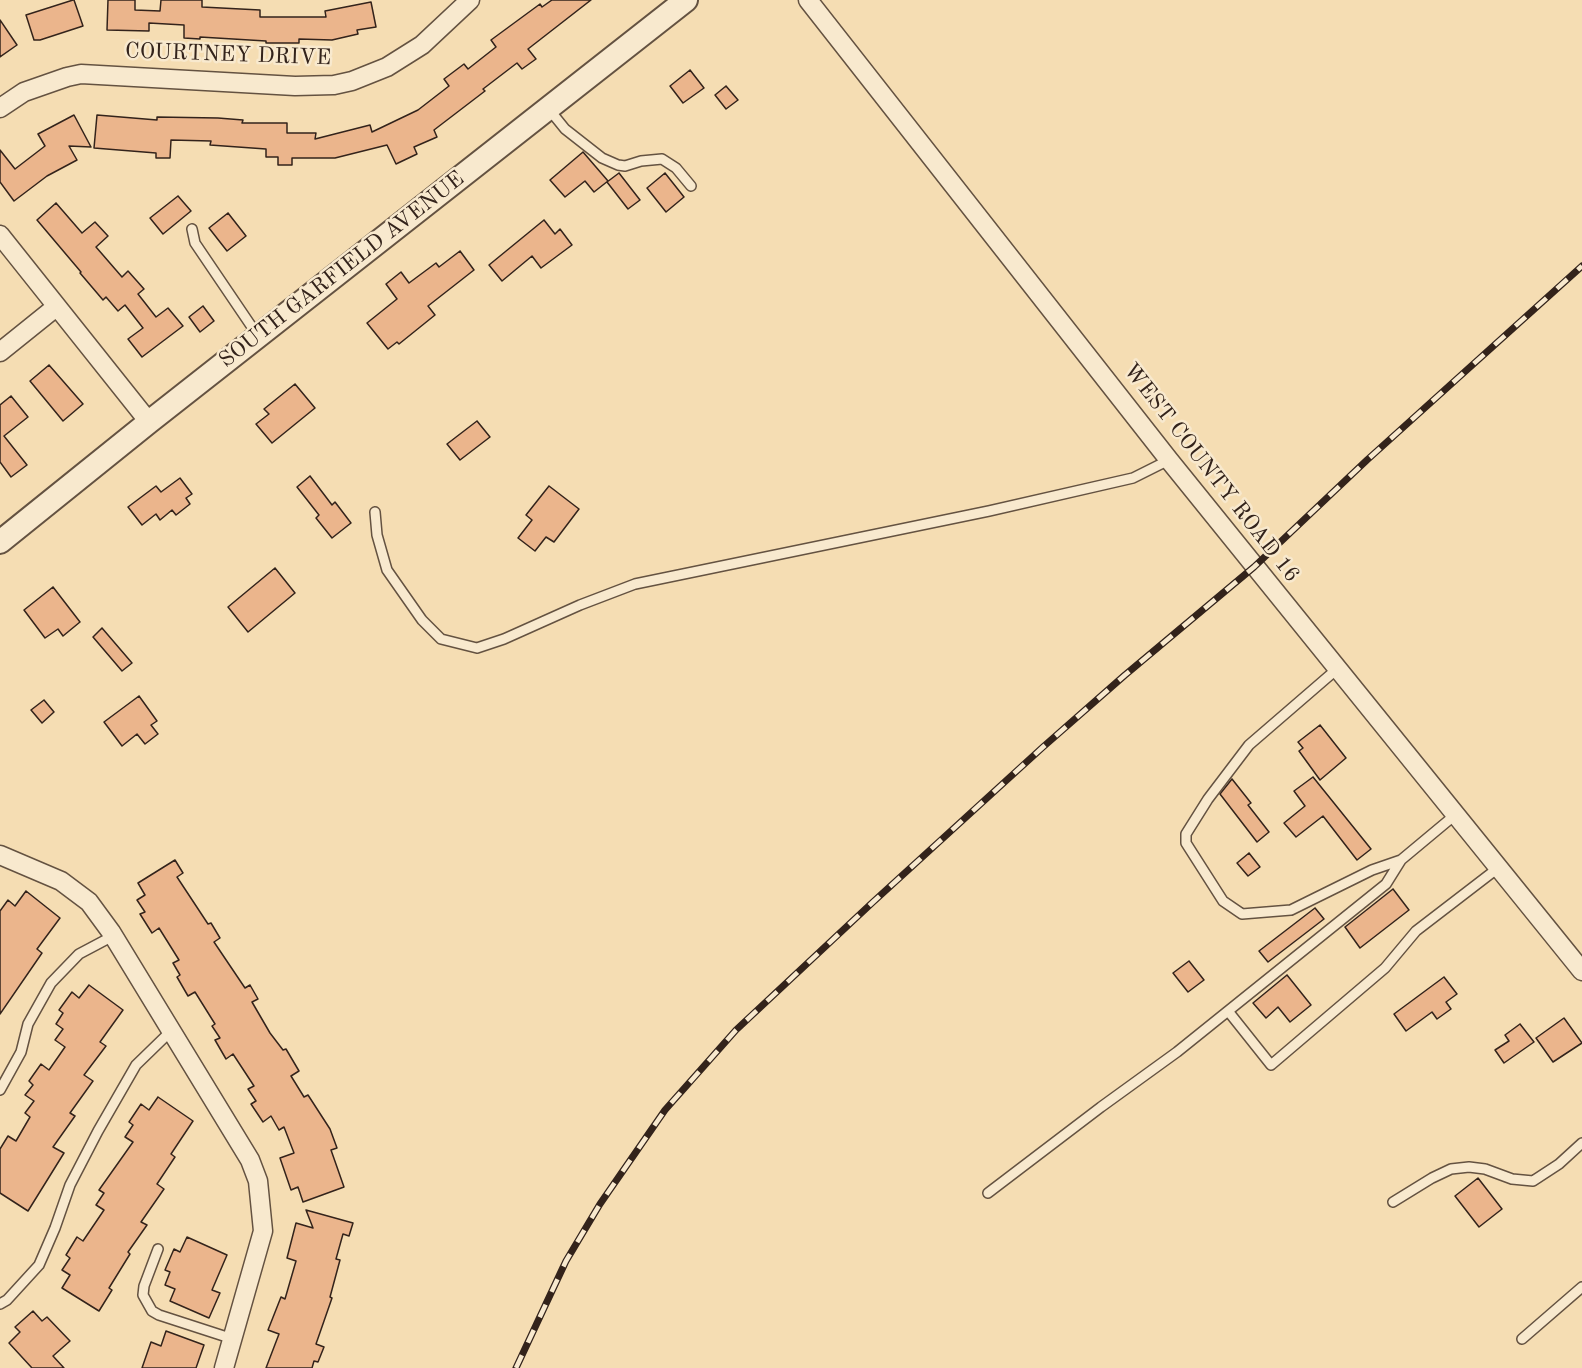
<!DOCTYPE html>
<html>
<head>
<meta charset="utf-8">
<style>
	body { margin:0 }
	canvas { display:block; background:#f5ddb3 }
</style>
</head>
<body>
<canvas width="1582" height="1368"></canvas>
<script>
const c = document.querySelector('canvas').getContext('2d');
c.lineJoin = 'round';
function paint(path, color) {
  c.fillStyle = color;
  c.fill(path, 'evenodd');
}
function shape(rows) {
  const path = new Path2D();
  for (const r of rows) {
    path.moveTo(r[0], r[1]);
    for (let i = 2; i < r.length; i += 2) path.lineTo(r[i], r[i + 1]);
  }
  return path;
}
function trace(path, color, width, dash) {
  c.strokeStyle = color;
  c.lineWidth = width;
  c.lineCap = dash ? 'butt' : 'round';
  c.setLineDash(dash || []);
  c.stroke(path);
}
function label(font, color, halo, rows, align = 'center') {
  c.font = font + ' "Old Standard TT",serif';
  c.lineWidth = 5;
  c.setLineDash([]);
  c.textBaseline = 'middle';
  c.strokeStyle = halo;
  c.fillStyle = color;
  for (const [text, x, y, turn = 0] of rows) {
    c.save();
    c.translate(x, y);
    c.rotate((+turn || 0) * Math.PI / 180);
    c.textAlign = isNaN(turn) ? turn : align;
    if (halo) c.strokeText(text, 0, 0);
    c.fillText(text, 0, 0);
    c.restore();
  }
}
const building = shape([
	[73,0,74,0,83,26,40,40,34,40,26,15,73,0],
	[108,0,135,0,135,10,160,11,161,0,202,0,202,7,260,10,260,17,326,17,325,11,371,2,376,27,357,30,358,34,332,40,299,39,299,43,266,43,266,41,200,37,200,39,184,38,184,25,149,23,149,31,107,30,108,0],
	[552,0,591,0,528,49,536,59,522,69,517,63,483,89,485,91,434,130,437,137,414,147,417,154,396,164,387,145,335,158,292,158,292,165,278,165,278,157,266,157,266,149,210,145,211,141,171,140,170,158,156,158,156,153,94,148,97,115,157,120,157,117,218,118,243,120,242,123,287,123,287,133,316,133,315,139,370,125,372,132,418,110,449,86,444,79,464,64,468,69,496,47,491,40,540,4,542,7,552,0],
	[0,20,17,45,0,57,0,20],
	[690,70,704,88,683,103,670,86,690,70],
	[726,86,738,100,726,109,715,95,726,86],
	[74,115,91,147,69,146,77,160,47,176,14,201,0,182,0,150,15,169,45,146,38,134,74,115],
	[583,152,608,181,594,192,585,181,565,197,550,180,583,152],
	[619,173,640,200,628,209,607,182,619,173],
	[665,173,684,197,666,212,647,188,665,173],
	[178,196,191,211,163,234,150,218,178,196],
	[56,203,82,233,95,222,108,236,96,247,122,277,128,271,144,289,138,294,156,317,168,308,183,326,142,357,128,339,143,328,125,305,118,311,106,297,103,300,80,273,81,272,37,220,56,203],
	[228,213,246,236,227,251,209,228,228,213],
	[544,220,555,234,560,229,572,245,541,268,532,256,502,281,489,265,544,220],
	[460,251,474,270,428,306,435,315,399,344,397,342,388,349,367,323,397,299,386,284,401,272,409,283,436,263,439,267,460,251],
	[203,306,214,321,200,332,189,317,203,306],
	[49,365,83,404,63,421,30,381,49,365],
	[295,384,315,408,272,443,256,424,269,414,264,409,295,384],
	[11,396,28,417,4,436,27,465,11,477,0,462,0,405,11,396],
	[477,421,490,437,460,460,447,444,477,421],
	[310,476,332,505,335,502,351,523,332,538,316,518,319,515,297,487,310,476],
	[180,478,192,494,186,498,190,504,176,515,172,510,160,520,156,514,142,525,128,507,156,486,161,492,180,478],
	[549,486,579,509,554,542,546,537,535,551,518,538,532,520,526,515,549,486],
	[275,568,295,593,248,632,228,607,275,568],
	[53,587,80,622,63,636,58,629,45,638,24,610,53,587],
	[102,628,132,663,122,671,93,637,102,628],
	[139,696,157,721,151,725,158,734,145,744,137,734,122,746,104,722,139,696],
	[44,700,54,712,42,723,31,710,44,700],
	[1320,725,1346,758,1320,780,1299,751,1303,748,1298,742,1320,725],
	[1313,777,1371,849,1357,860,1323,816,1296,837,1284,823,1305,806,1294,791,1313,777],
	[1232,779,1251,803,1248,805,1269,832,1257,842,1220,794,1232,779],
	[1249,853,1260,867,1248,876,1237,863,1249,853],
	[175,860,183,873,177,877,208,924,211,923,220,938,214,942,245,988,250,985,258,999,252,1002,270,1033,283,1050,286,1049,299,1071,291,1076,304,1097,308,1095,330,1129,337,1148,331,1150,344,1187,303,1202,298,1187,291,1190,280,1158,294,1153,284,1127,279,1130,271,1116,263,1122,251,1104,256,1101,248,1089,254,1086,233,1054,226,1059,215,1040,220,1038,212,1026,215,1024,195,992,188,996,177,977,180,975,173,963,179,960,159,928,152,933,140,914,145,912,137,900,145,895,138,883,175,860],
	[1393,889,1409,910,1360,948,1345,927,1393,889],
	[26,891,60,918,37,949,42,953,0,1014,0,911,8,900,15,906,26,891],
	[1315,908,1324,919,1268,962,1259,951,1315,908],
	[1189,961,1204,980,1188,992,1173,973,1189,961],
	[1287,975,1311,1005,1290,1022,1278,1007,1266,1018,1253,1003,1287,975],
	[1444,977,1457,994,1446,1002,1451,1009,1437,1019,1432,1012,1406,1031,1394,1014,1444,977],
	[89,985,123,1010,100,1042,106,1046,84,1075,93,1081,70,1113,75,1116,53,1147,64,1153,28,1211,0,1193,0,1149,8,1136,16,1141,30,1117,25,1113,34,1101,25,1095,33,1085,29,1081,41,1064,49,1070,65,1047,55,1040,63,1029,56,1024,63,1013,59,1010,72,992,79,998,89,985],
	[1564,1018,1582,1043,1553,1062,1536,1038,1564,1018],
	[1520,1024,1534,1042,1504,1063,1495,1050,1509,1041,1505,1035,1520,1024],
	[158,1097,193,1121,171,1154,175,1157,157,1184,164,1189,141,1222,147,1225,128,1252,130,1254,109,1288,112,1290,99,1311,62,1288,70,1275,62,1270,70,1258,66,1255,77,1237,83,1241,104,1210,96,1205,104,1193,99,1190,133,1142,125,1137,133,1125,129,1122,141,1104,149,1110,158,1097],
	[1478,1178,1502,1209,1479,1227,1455,1196,1478,1178],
	[306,1210,353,1223,349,1236,343,1234,336,1259,340,1260,330,1297,332,1298,316,1344,324,1347,318,1362,314,1361,312,1368,266,1368,279,1334,268,1330,281,1297,285,1299,296,1261,287,1258,296,1223,313,1228,306,1210],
	[187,1237,227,1255,212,1290,220,1293,209,1318,170,1301,175,1289,165,1285,170,1272,165,1270,174,1249,180,1252,187,1237],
	[33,1311,42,1321,47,1317,70,1341,53,1356,64,1368,32,1368,9,1343,20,1332,15,1327,33,1311],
	[166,1331,204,1345,196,1368,142,1368,151,1342,161,1346,166,1331]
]);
paint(building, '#ebb58c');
trace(building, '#33231b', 1.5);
const service = shape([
	[548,108,565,129,602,158,618,165,625,166,641,161,662,159,676,168,691,186],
	[192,229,195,243,258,336],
	[375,512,377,535,387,570,422,620,441,639,477,648,504,639,580,605,635,584,989,511,1133,478,1169,460],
	[1337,669,1249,745,1208,799,1186,834,1186,843,1223,901,1242,914,1291,910,1372,870,1401,860],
	[1455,815,1401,860,1386,884,1228,1011,1271,1065,1385,968,1416,931,1498,868],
	[0,1090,21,1052,28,1024,51,983,79,954,113,936],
	[988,1193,1101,1107,1177,1052,1228,1011],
	[1393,1202,1432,1178,1451,1169,1469,1167,1485,1169,1512,1179,1533,1181,1559,1164,1582,1143],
	[158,1249,144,1286,143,1295,152,1311,159,1315,233,1339],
	[0,1304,7,1300,39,1265,55,1228,70,1185,98,1131,136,1065,171,1031],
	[1522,1339,1582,1287]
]);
const minor = shape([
	[808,0,1169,460,1582,971],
	[0,108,24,92,67,77,81,74,295,86,334,85,352,81,387,67,422,45,470,0],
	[0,235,149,422],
	[0,352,56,307],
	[0,855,61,881,89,902,111,932,250,1160,258,1181,263,1231,224,1368]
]);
const tertiary = shape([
	[0,542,149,422,686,0]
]);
trace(service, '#645241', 12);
trace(minor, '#645241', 21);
trace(tertiary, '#645241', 26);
trace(service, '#f8e9ce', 9);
trace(minor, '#f8e9ce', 18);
trace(tertiary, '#f8e9ce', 22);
const rail = shape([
	[516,1368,566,1261,600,1204,665,1110,736,1030,873,902,1043,747,1125,675,1254,567,1367,460,1582,266]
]);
trace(rail, '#33231b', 7);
trace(rail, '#f8e9ce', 4.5, [14]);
label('22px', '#33231b', '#f8e9ce', [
	["COURTNEY DRIVE",228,55,2],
	["SOUTH GARFIELD AVENUE",342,270,-38],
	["WEST COUNTY ROAD 16",1211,473,52]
]);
</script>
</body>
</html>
